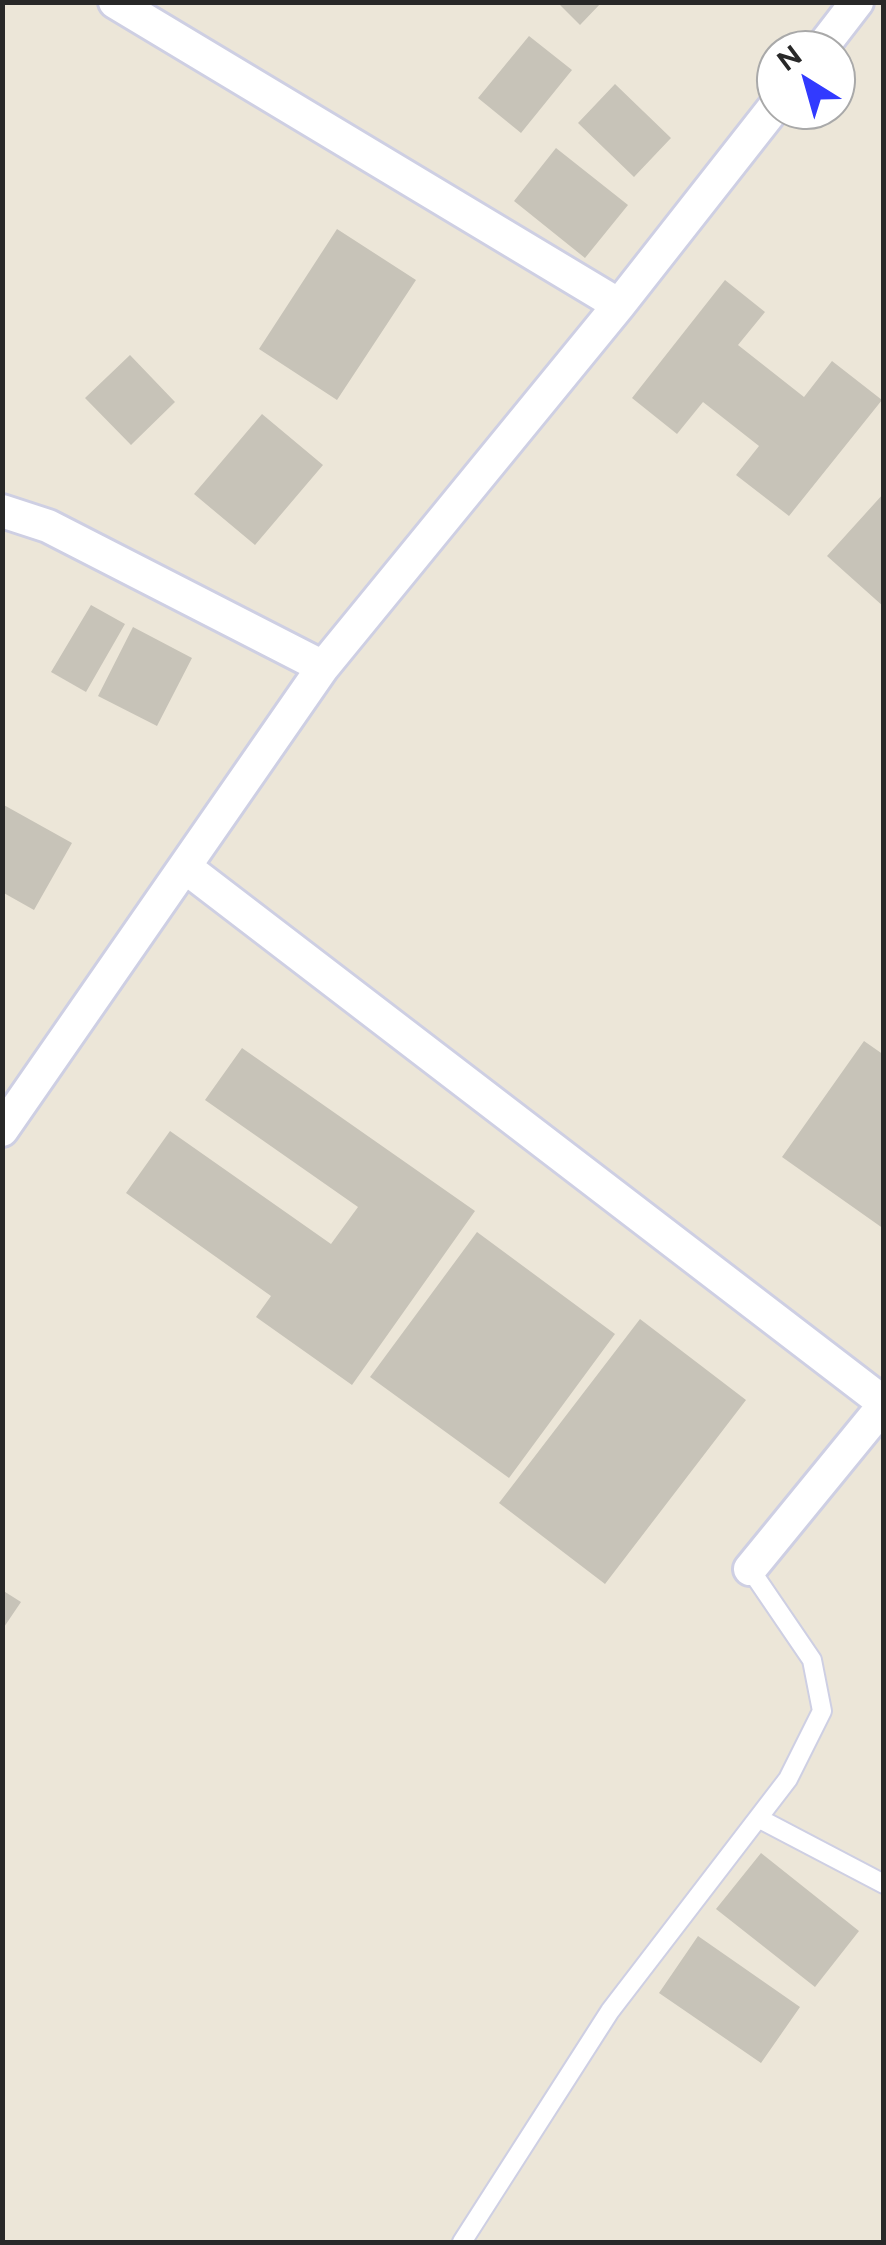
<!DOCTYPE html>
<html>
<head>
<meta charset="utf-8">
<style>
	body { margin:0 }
	#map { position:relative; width:886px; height:2245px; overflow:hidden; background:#ece6d8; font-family:Figtree,sans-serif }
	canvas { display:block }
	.frame { position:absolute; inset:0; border:5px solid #282828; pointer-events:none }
	.north { position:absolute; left:756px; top:30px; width:100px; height:100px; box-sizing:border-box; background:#fff; border:2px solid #a9a9a9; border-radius:50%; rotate:323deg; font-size:28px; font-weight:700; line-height:40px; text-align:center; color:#282828 }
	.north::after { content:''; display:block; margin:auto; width:35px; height:45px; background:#323aff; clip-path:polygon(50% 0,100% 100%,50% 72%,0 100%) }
</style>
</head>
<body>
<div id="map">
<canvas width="886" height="2245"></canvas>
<div class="frame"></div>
<div class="north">N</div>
</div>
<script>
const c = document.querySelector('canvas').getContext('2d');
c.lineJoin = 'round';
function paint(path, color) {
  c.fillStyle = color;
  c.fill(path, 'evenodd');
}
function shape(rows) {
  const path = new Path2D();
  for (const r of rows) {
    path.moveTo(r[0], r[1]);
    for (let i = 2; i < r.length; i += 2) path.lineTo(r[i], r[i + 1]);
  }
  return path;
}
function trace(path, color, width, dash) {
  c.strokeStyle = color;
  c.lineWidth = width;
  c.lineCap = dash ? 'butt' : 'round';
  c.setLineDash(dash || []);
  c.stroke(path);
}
paint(shape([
	[557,2,602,2,580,25],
	[529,36,572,70,521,133,478,98],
	[615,84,671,138,634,177,578,123],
	[556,148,628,205,585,258,514,201],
	[337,229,416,280,337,400,259,349],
	[725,280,765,312,738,345,804,397,832,361,882,400,789,516,736,475,759,446,703,402,677,434,632,398],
	[130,355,175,402,131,445,85,398],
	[262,414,323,465,255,545,194,494],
	[884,493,884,607,827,556],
	[91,605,125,624,86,692,51,672],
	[133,627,192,658,157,726,98,696],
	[2,804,72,843,34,910,2,892],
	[864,1041,884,1055,884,1229,782,1157],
	[242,1048,475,1211,352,1385,256,1317,271,1296,126,1193,170,1131,331,1244,358,1207,205,1100],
	[477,1232,615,1334,509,1478,370,1377],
	[640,1319,746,1400,605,1584,499,1503],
	[2,1590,21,1602,2,1630],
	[761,1853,859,1931,815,1987,716,1909],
	[698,1936,800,2007,761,2063,659,1993]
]), '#c7c3b8');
const lane = shape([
	[758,1818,884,1884],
	[462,2242,610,2011,788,1779,822,1711,812,1660,750,1569]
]);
const street = shape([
	[115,2,619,305],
	[820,50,857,2],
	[2,511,48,526,323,667],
	[185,867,884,1403],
	[2,1130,323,667,619,305,776,105],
	[750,1569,884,1405]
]);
trace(lane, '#cecfe3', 22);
trace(street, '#cecfe3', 38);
trace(lane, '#fff', 18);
trace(street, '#fff', 32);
</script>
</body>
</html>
